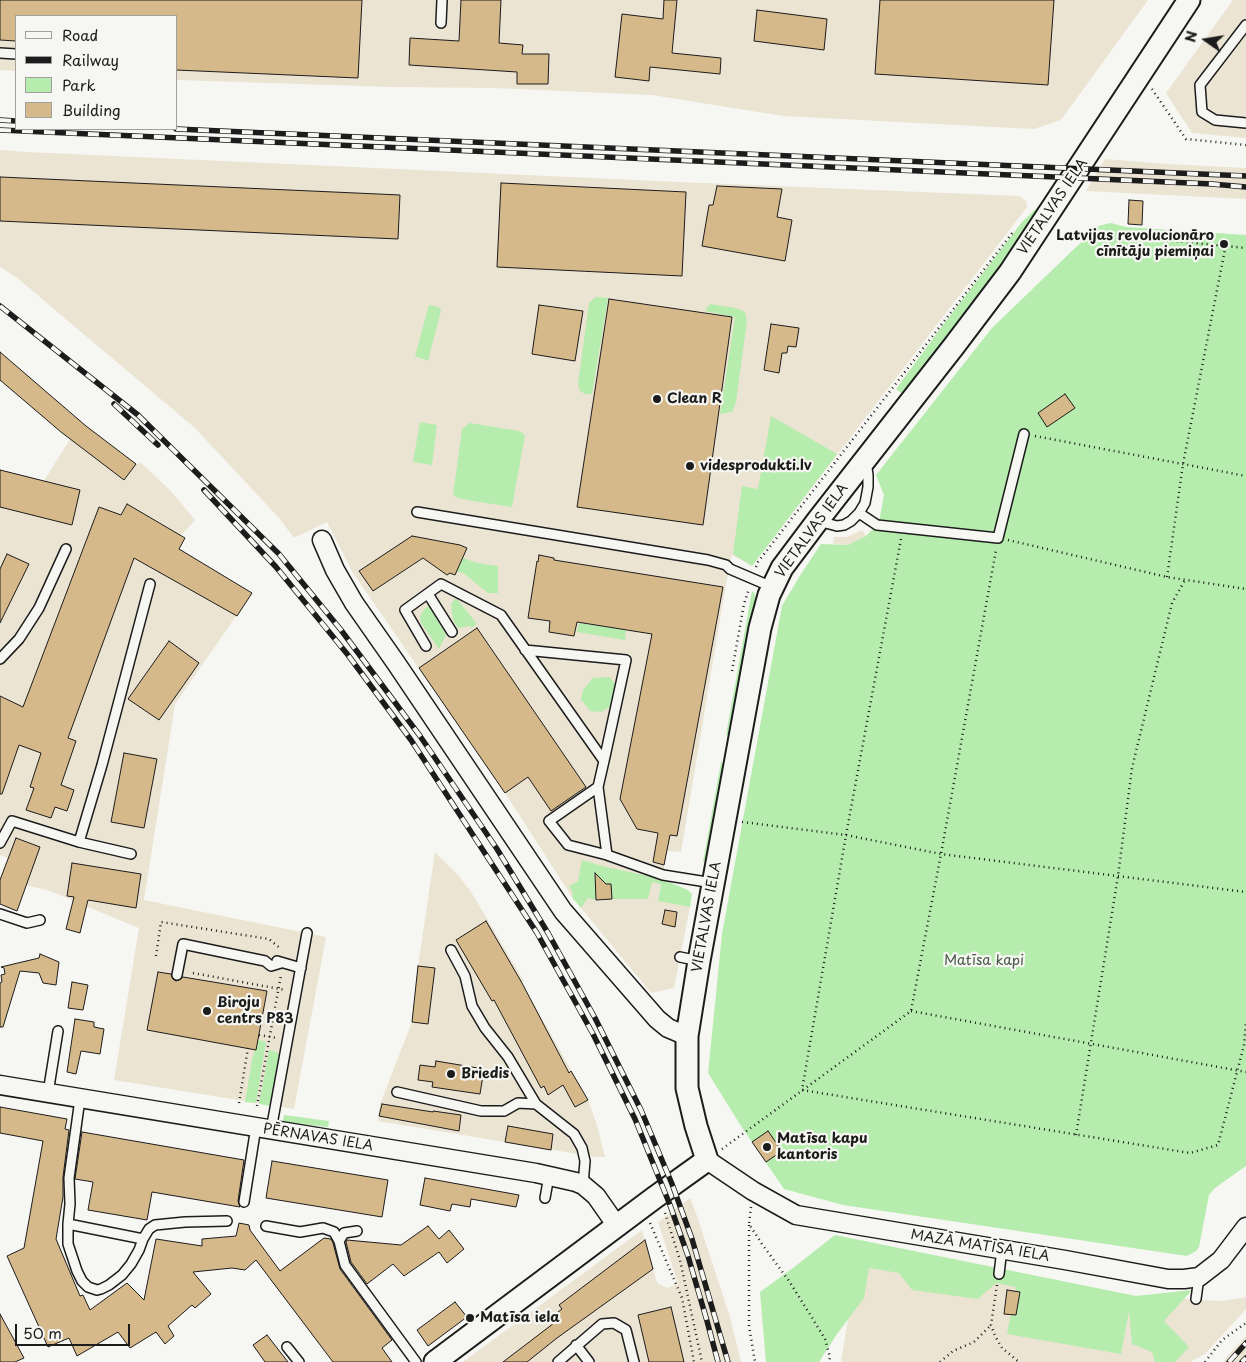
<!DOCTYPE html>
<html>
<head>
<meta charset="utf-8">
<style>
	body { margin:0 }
	#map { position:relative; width:1246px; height:1362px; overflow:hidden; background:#f6f6f2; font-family:"Playpen Sans",sans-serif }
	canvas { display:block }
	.legend { position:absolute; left:15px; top:15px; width:162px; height:115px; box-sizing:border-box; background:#f6f6f2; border:1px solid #9f9f9c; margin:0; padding:6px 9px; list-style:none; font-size:15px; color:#1c1c1c }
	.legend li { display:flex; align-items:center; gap:10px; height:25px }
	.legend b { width:25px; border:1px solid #9f9f9c }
	.north { position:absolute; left:1181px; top:15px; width:50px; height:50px; -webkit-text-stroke:4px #f6f6f2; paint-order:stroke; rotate:283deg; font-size:14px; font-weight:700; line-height:20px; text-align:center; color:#1c1c1c }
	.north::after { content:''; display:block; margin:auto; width:18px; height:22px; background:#1c1c1c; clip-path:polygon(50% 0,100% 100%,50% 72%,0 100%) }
	.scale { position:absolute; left:15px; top:1324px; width:115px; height:22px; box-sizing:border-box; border:2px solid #1c1c1c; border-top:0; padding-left:6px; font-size:15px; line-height:18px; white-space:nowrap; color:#1c1c1c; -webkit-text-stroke:4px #f6f6f2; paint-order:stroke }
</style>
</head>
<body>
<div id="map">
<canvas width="1246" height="1362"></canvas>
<ul class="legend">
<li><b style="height:6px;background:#f6f6f2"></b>Road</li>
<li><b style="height:6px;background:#1c1c1c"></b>Railway</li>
<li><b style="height:14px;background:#b6ecae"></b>Park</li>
<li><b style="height:14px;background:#d6b98a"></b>Building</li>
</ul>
<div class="north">N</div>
<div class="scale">50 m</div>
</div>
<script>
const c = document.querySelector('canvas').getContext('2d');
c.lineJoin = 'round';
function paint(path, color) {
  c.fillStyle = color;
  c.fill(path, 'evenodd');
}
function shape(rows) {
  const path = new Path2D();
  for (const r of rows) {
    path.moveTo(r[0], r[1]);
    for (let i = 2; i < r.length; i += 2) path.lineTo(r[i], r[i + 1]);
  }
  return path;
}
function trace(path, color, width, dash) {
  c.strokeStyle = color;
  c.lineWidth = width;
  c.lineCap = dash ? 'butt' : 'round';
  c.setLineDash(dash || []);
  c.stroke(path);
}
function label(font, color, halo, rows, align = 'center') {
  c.font = font + ' "Playpen Sans",sans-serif';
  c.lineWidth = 4.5;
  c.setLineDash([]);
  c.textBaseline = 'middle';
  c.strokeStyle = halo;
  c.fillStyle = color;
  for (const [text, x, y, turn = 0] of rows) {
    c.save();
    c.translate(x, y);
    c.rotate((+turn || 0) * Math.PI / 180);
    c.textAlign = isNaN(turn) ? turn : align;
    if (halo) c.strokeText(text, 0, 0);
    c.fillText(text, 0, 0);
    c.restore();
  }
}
paint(shape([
	[0,0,1148,0,1061,120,1034,129,783,116,652,95,494,88,393,87,176,80,176,16,16,16,16,71,0,70],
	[1233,0,1246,0,1246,138,1192,133,1166,93],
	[0,150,27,152,679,182,1019,196,1026,201,1027,207,752,566,732,555,726,584,681,852,667,851,658,900,690,907,674,988,651,993,572,897,505,793,353,573,327,522,294,538,279,518,195,428,16,277,0,267],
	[1105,159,1167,164,1246,168,1246,199,1086,191],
	[82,423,136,464,141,463,170,490,195,520,181,535,185,538,179,550,252,593,175,704,144,900,326,937,294,1109,114,1080,139,928,50,891,26,885,2,876,8,858,0,855,0,470,44,481,70,439],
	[862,530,866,536,848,545,833,544,834,537,847,537],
	[435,852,459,876,471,892,524,981,522,983,588,1100,597,1125,605,1157,596,1157,378,1121,380,1104,412,1022,418,966],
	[690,1198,696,1213,730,1317,741,1362,463,1362,642,1230,657,1283,667,1288,678,1284,658,1222],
	[859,1251,1136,1296,1222,1301,1246,1297,1246,1309,1205,1354,1190,1362,841,1362],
	[1246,1336,1246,1362,1223,1362,1232,1351]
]), '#ece4d3');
paint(shape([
	[1046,199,1019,243,904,395,896,389,943,325,1022,222],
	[1111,223,1126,227,1246,235,1246,1166,1215,1188,1209,1195,1199,1247,1196,1251,1187,1256,843,1205,784,1189,741,1126,708,1073,722,934,782,606,801,574,821,544,848,545,866,536,874,528,880,517,884,495,876,475,992,328,1098,226],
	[596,297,608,298,592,394,585,394,580,391,578,384,589,303],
	[710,304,736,308,745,312,747,321,736,402,732,412,720,414,735,317,705,311],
	[429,305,438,307,441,310,428,361,415,356],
	[771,416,837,454,752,566,733,554,742,486,758,489],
	[420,422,437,425,432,465,413,462],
	[470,423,519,431,525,435,512,507,460,499,453,495,462,429],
	[463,558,477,563,498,566,498,593,488,593,463,573,457,572],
	[752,591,755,594,756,605,733,736,726,735],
	[456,598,477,624,471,628,469,626,458,628,453,620,451,604],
	[429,606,446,635,439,649,421,623,420,617,424,609],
	[579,623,626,630,625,640,577,632],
	[610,677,615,684,615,695,610,707,601,712,590,711,581,699,583,690,593,678],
	[721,762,727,763,708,859,703,862],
	[582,860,606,867,662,879,688,890,692,894,690,907,658,901,661,884,652,882,648,899,612,899,611,884,596,884,596,900,588,898,581,908,572,897,573,893,569,886,578,881],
	[258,1040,266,1042,256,1103,245,1102,253,1055,254,1055,255,1049,257,1049],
	[269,1050,277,1052,279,1055,270,1106,259,1104],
	[284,1115,329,1121,328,1127,283,1122],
	[835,1235,1136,1296,1192,1290,1164,1321,1189,1347,1175,1362,1155,1362,1152,1352,1132,1344,1129,1311,1121,1354,1007,1334,1016,1287,996,1283,978,1299,912,1290,899,1273,869,1268,864,1298,837,1334,819,1362,766,1362,760,1292,793,1268]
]), '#b6ecae');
const building = shape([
	[0,0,362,0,358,78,176,70,176,16,16,16,16,41,0,40,0,0],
	[461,0,501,0,499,43,523,45,522,54,549,54,548,84,517,84,517,72,409,65,410,38,459,41,461,0],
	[664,0,677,0,672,53,721,58,720,74,650,67,649,81,615,77,622,14,663,19,664,0],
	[880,0,1054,0,1048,85,875,74,880,0],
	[757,10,827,19,824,50,754,41,757,10],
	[0,177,400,195,398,239,0,221,0,177],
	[501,183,686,192,682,276,497,267,501,183],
	[717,186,782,189,777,217,792,220,785,261,702,246,709,205,713,205,717,186],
	[1129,200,1143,201,1142,225,1128,224,1129,200],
	[609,299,732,317,703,525,577,507,609,299],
	[539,305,583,311,575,361,532,354,539,305],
	[771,324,799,328,796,347,788,346,787,353,782,353,779,373,764,370,771,324],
	[0,352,86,426,136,464,124,480,61,432,0,380,0,352],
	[1065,394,1075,408,1047,427,1038,413,1065,394],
	[0,470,80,490,72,525,0,507,0,470],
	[127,504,185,538,179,549,252,593,237,616,134,558,68,738,76,741,61,785,74,790,67,811,55,807,51,818,26,810,34,788,30,787,41,753,19,745,2,794,0,794,0,696,23,707,99,507,121,515,127,504],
	[412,536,460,545,467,548,455,575,450,573,447,575,423,558,373,591,359,571,412,536],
	[7,554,29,564,0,623,0,569,7,554],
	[539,555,554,558,554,560,723,587,677,836,670,835,664,865,653,862,658,833,637,829,620,799,652,634,577,622,574,636,549,632,550,621,528,618,537,561,538,562,539,555],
	[477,628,586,787,551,811,528,777,505,793,419,668,477,628],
	[169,641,199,663,159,720,128,699,169,641],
	[124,753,157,759,144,828,111,822,124,753],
	[16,838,40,847,17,911,0,904,0,880,16,838],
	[72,863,141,874,136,908,88,900,80,933,66,929,74,897,67,896,72,863],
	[595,873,606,884,611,884,612,899,596,900,595,873],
	[665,910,677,912,675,927,662,924,665,910],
	[486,921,522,983,569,1073,571,1071,588,1100,575,1107,563,1085,548,1095,544,1086,541,1088,494,1000,492,1001,456,940,486,921],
	[40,954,59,962,56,985,43,983,39,973,20,971,3,1027,0,1027,0,983,2,982,1,975,5,974,4,968,1,967,39,958,40,954],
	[418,966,435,968,428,1024,412,1022,418,966],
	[158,972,171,974,173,979,176,981,181,979,183,977,267,991,256,1050,147,1030,158,972],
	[72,982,88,985,83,1010,68,1008,72,982],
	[75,1019,94,1022,94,1027,104,1029,100,1054,81,1051,76,1074,67,1072,75,1019],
	[436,1061,484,1069,480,1094,432,1087,433,1082,418,1080,420,1065,435,1067,436,1061],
	[382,1104,433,1112,433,1111,461,1115,459,1131,379,1116,382,1104],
	[0,1107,67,1119,65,1129,69,1130,63,1177,63,1197,56,1239,80,1296,83,1295,90,1310,127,1283,144,1300,156,1239,202,1246,202,1239,236,1236,239,1223,249,1225,250,1230,280,1271,324,1238,331,1239,333,1243,340,1269,392,1340,382,1348,392,1362,333,1362,256,1260,245,1270,232,1268,193,1272,211,1294,195,1308,192,1305,168,1326,174,1336,165,1344,156,1332,130,1348,118,1332,77,1356,69,1338,48,1347,7,1256,24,1248,43,1141,0,1133,0,1107],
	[508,1126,553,1134,551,1150,505,1142,508,1126],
	[768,1131,782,1151,766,1162,752,1142,768,1131],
	[82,1132,244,1160,238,1201,240,1207,152,1192,147,1220,88,1210,93,1182,75,1179,82,1132],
	[272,1161,388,1180,382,1217,266,1198,272,1161],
	[425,1178,519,1195,516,1207,471,1199,470,1207,452,1204,450,1211,420,1205,425,1178],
	[428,1226,439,1239,449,1230,464,1249,447,1263,439,1252,404,1276,393,1264,367,1284,351,1262,346,1242,347,1240,401,1245,428,1226],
	[645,1240,653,1269,557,1338,527,1362,503,1362,558,1320,554,1315,562,1309,559,1305,645,1240],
	[1007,1290,1020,1292,1016,1315,1004,1314,1007,1290],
	[455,1302,467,1317,428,1346,417,1330,455,1302],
	[671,1307,684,1362,649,1362,638,1315,671,1307],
	[0,1314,24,1358,15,1362,0,1362,0,1314],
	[267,1335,288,1362,265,1362,253,1345,267,1335]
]);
paint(building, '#d6b98a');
trace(building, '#1c1c1c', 1);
const service = shape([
	[441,23,442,0],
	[1246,25,1200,85,1202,112,1215,120,1246,123],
	[0,53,16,54],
	[417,512,708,560,726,565,730,569,772,587],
	[859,513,877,525,998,538,1024,434],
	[818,521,837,526,844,525,851,521,859,513,865,503,868,487,868,475,866,462],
	[428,594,452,632],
	[426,646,405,610,441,584,501,615,604,761,598,787,607,855,663,875,713,883],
	[525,650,626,660,604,761],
	[0,659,19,639,39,608,66,549],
	[598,787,549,821,568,845,607,855],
	[79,842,131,854],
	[0,843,12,821,79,842,102,765,150,584],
	[0,914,27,923,40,920],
	[451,950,465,976,472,1006,485,1028,508,1057,536,1104],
	[680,957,699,961],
	[277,961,301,968],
	[177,975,183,944,265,961,271,966,281,963],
	[397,1092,481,1111,504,1111,518,1103,536,1104,574,1134,582,1148,585,1161,583,1185],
	[48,1093,58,1031],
	[80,1099,69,1178,70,1204,68,1224,68,1244,77,1271,82,1281,88,1287,97,1290,101,1289,109,1285,122,1275,131,1264,139,1250,143,1239,149,1229,155,1225,185,1222,227,1221],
	[271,1130,307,933],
	[545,1198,549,1176],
	[244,1202,256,1127],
	[68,1224,143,1239],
	[266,1226,300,1232,323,1228,334,1232,339,1241],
	[357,1231,344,1233,339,1241,345,1265,416,1362],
	[999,1274,1002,1249],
	[1196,1299,1199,1277],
	[576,1345,589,1362],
	[287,1347,299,1362],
	[558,1362,602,1324,614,1323,626,1330,634,1362]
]);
const minor = shape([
	[322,540,335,570,354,603,396,663,563,911,657,1019,668,1028,687,1036],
	[0,1085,536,1173,576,1182,583,1185,596,1196,617,1226],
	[707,1160,753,1191,796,1215,1065,1260,1168,1279,1184,1279,1199,1277,1221,1260,1246,1227]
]);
const tertiary = shape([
	[435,1362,654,1198,707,1160,696,1126,687,1088,687,1036,699,961,760,628,769,595,782,568,818,520,954,346,1010,272,1189,0]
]);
trace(service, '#1c1c1c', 12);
trace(minor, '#1c1c1c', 21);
trace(tertiary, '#1c1c1c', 25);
trace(shape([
	[1152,89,1186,139,1246,145],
	[1122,236,1246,248],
	[1035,436,1246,476],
	[901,539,846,835,802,1090,1190,1153,1218,1145,1244,1045,1246,1022],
	[1008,540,1167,577,1246,589],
	[756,567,758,562,1013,232],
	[1167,577,1183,464,1227,239],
	[732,671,744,604,749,589],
	[742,822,846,835,941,854,1246,892],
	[156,956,161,922,269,939,281,949],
	[193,973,285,990],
	[911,1011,1246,1072],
	[259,1035,277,1038],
	[239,1103,248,1048],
	[257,1106,281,975],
	[1076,1135,1118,876,1132,768,1172,603,1185,580],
	[722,1149,911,1011,941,854,996,550],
	[751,1207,749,1224,762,1244,789,1281,811,1316,825,1339,830,1357,829,1362],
	[665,1213,680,1260,702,1362],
	[650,1223,682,1298,694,1362],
	[749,1225,749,1326,755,1362],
	[997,1285,991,1325,995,1336,1002,1348,1019,1362],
	[940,1362,953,1351,974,1342,991,1325],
	[1205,1362,1222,1340,1246,1323]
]), '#1c1c1c', 2.5, [1, 4]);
trace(service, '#f6f6f2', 9);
trace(minor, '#f6f6f2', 18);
trace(tertiary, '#f6f6f2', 21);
const rail = shape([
	[0,120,16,121],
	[176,129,1246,176],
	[0,130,1212,184,1246,187],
	[0,306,138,415,279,554,341,630,420,736,497,849,548,933,595,1018,641,1110,672,1184,692,1239,728,1362],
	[114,404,158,445],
	[204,490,276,567,348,655,411,740,537,933,593,1034,635,1119,670,1205,688,1256,707,1321,718,1362],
	[1229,1362,1246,1343],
	[1242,1362,1246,1358]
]);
trace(rail, '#1c1c1c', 5.5);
trace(rail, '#f6f6f2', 4, [11]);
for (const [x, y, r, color] of [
	[1224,244,5,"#1c1c1c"],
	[657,399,5,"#1c1c1c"],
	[690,466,5,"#1c1c1c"],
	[207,1011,5,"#1c1c1c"],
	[451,1074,5,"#1c1c1c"],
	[767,1147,5,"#1c1c1c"],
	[470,1318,5,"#1c1c1c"]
]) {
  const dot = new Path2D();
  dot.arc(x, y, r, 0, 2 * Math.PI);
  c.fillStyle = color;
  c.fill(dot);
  trace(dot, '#f6f6f2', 2);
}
label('14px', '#1c1c1c', '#f6f6f2', [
	["VIETALVAS IELA",1053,207,-56],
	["VIETALVAS IELA",812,531,-54],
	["VIETALVAS IELA",707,917,-80],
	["PĒRNAVAS IELA",318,1138,9],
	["MAZĀ MATĪSA IELA",980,1246,9]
]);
label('bold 14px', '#1c1c1c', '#f6f6f2', [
	["Latvijas revolucionāro",1214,236,"right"],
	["cīnītāju piemiņai",1214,252,"right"],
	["Clean R",667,399],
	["videsprodukti.lv",700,466],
	["Biroju",217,1003],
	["centrs P83",217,1019],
	["Briedis",461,1074],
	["Matīsa kapu",777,1139],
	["kantoris",777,1155],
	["Matīsa iela",480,1318]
], 'left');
label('14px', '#4a5a48', '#f6f6f2', [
	["Matīsa kapi",984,961]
]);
</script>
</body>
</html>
